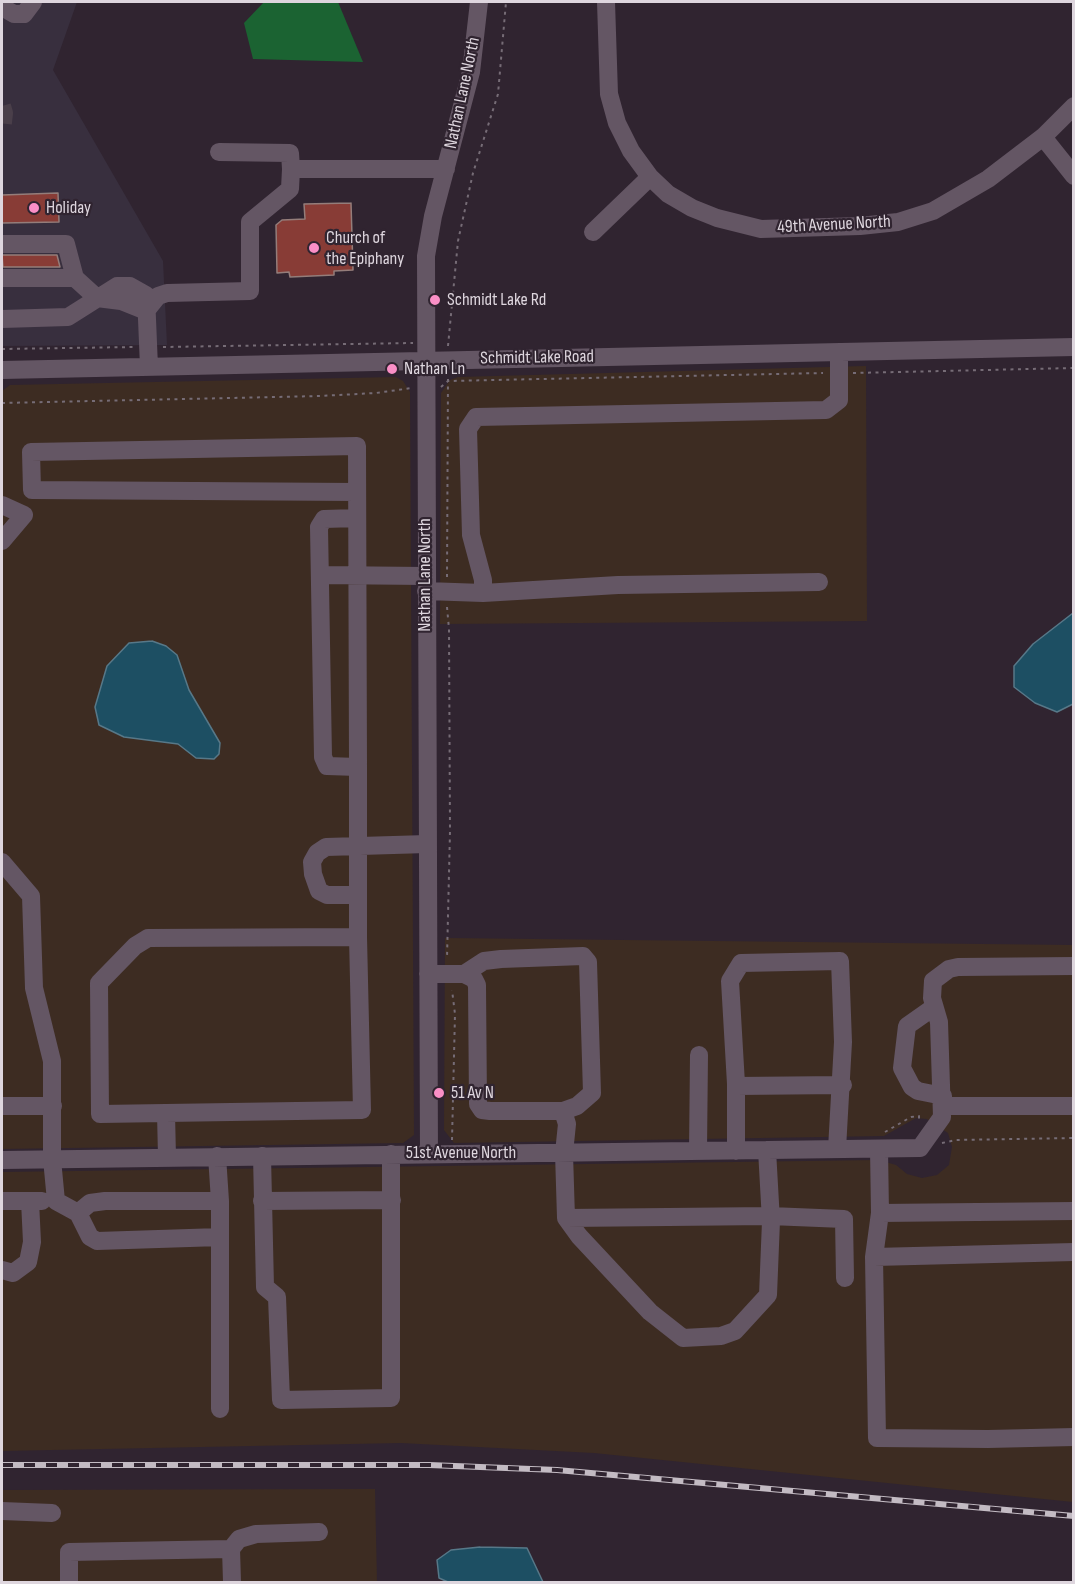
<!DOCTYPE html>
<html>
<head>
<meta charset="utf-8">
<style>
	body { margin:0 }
	#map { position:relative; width:1075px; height:1584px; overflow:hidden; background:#302430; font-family:"Sofia Sans Condensed",sans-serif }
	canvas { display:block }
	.frame { position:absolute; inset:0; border:3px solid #ded6de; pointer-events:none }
</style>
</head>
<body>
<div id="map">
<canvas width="1075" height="1584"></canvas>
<div class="frame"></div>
</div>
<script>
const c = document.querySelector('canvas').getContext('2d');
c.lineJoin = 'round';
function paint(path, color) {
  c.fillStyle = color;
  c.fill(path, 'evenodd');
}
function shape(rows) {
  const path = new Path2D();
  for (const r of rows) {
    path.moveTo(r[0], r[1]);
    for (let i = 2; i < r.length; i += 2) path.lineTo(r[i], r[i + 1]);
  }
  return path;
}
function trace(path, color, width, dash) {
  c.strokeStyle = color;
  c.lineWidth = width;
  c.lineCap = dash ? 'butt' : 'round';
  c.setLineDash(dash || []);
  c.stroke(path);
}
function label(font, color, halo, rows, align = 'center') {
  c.font = font + ' "Sofia Sans Condensed",sans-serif';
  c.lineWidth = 4.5;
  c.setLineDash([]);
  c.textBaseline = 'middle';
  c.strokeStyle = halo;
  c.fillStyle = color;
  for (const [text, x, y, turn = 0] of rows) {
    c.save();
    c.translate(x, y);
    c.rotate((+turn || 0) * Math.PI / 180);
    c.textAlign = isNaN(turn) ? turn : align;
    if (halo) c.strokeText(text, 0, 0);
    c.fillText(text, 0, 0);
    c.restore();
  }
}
paint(shape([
	[2,2,77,2,53,70,163,261,167,345,2,346]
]), '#382f3e');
paint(shape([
	[866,366,867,621,440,624,441,393,450,380,458,377],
	[396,377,403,381,410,392,414,1135,403,1143,2,1149,2,391,10,385],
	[445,938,1073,945,1073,1502,594,1453,401,1443,2,1451,2,1172,879,1160,896,1165,907,1174,922,1178,937,1175,949,1165,952,1147,948,1133,927,1119,916,1118,884,1136,454,1143,444,1130],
	[375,1489,377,1582,2,1582,2,1490]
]), '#3d2c22');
paint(shape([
	[264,2,338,2,363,62,253,59,244,23]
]), '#1b6332');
const water = shape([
	[1073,613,1073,704,1057,712,1035,703,1014,687,1014,666,1033,644,1073,613],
	[152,641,166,646,177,655,189,690,220,743,219,754,214,759,196,758,178,744,124,737,99,725,95,707,107,666,129,643,152,641],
	[480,1547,527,1548,543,1582,448,1582,439,1578,437,1560,451,1550,480,1547]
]);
paint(water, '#1d4f63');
trace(water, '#577888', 1.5);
const building = shape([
	[58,193,59,222,2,223,2,195,58,193],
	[351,203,353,270,334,271,334,275,290,277,289,272,277,273,276,225,282,220,305,219,304,204,351,203],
	[2,255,57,255,60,267,3,267,2,255]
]);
paint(building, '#883c36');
trace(building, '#947d7a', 1.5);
trace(shape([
	[2,106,4,113,2,132]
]), '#4a3f4a', 18, [18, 9]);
trace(shape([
	[448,346,458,241,473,173,498,94,506,2],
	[163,347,413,343],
	[2,349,134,347],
	[853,373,1074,368],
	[441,387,448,381,823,373],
	[2,403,320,396,376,393,412,388],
	[447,577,448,376],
	[447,607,449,629,450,831,447,958],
	[885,1132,911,1117,919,1116,919,1123],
	[452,1140,455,1014,452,990],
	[942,1143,956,1140,1074,1138]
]), '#766c76', 2, [3, 4.5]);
trace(shape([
	[606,2,609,94,617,123,631,151,650,177,668,194,692,208,717,218,761,229,860,226,898,222,933,211,988,179,1043,137,1074,106],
	[2,7,14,14,24,14,33,2],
	[1043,137,1074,176],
	[219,152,290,153,291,169],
	[593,232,650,177],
	[2,244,66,244,75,278,97,298,121,301,146,311],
	[2,278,75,278],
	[146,311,158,296,167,293,250,291,250,222,290,189,291,169,446,169],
	[2,319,68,317,117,286,130,286,146,295,149,367],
	[2,370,1074,347],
	[357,492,32,490,31,452,357,446,358,767,358,937,362,1110,100,1114,99,983,135,946,148,938,358,937],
	[2,505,24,515,2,541],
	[357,518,324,519,319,527,323,757,327,766,358,767],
	[320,575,426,576],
	[426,591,483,593,618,585,819,582],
	[483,593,483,580,471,535,468,429,476,417,826,410,839,400,839,352],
	[2,862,31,896,34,988,52,1061,52,1159,56,1201,78,1213,90,1237,97,1241,220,1237],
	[358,895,327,895,319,891,313,874,312,862,317,853,326,847,427,844],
	[428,974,464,974,474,979,477,985,478,1104,482,1110,490,1111,563,1111,567,1124,564,1153,566,1218,579,1236,650,1312,683,1338,721,1336,735,1331,768,1295,771,1221,767,1150],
	[464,974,484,961,501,959,583,956,588,962,592,1093,577,1106,563,1111],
	[934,1007,907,1026,902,1068,912,1087,918,1091,943,1096],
	[736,1086,843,1085],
	[2,1106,53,1106],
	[942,1106,1074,1106],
	[166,1113,167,1157],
	[879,1149,880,1213,874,1257,877,1438,988,1439,1074,1437],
	[698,1151,699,1055],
	[736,1151,736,1084,730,981,741,963,840,961,843,1042,837,1149],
	[429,1154,426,256,433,216,471,72,479,2],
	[217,1156,220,1201,220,1409],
	[262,1156,265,1287,277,1297,281,1400,391,1398,391,1154],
	[2,1160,920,1148,942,1117,939,1022,932,998,933,981,949,969,958,967,1074,966],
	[2,1201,42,1201],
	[262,1201,392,1200],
	[78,1213,90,1203,105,1201,220,1201],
	[880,1213,1074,1211],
	[566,1218,770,1216,844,1219,845,1278],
	[874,1257,1074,1252],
	[2,1270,13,1273,28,1262,32,1242,30,1201],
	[2,1511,52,1513],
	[231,1549,239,1539,256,1534,319,1532],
	[69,1582,69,1552,231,1549,232,1582]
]), '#645664', 18);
const rail = shape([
	[2,1465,429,1465,557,1470,1074,1516]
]);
trace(rail, '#c3bbc3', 6);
trace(rail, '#302430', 4, [11]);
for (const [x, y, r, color] of [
	[34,208,6,"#fa8fc6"],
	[314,248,6,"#fa8fc6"],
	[435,300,6,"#fa8fc6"],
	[392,369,6,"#fa8fc6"],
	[439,1093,6,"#fa8fc6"]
]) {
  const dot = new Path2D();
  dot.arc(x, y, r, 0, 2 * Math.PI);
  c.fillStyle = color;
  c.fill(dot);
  trace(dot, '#302430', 2);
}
label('18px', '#ded6de', '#302430', [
	["Nathan Lane North",463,93,-78],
	["49th Avenue North",834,225,-3],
	["Schmidt Lake Road",537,358,-1],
	["Nathan Lane North",425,575,-90],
	["51st Avenue North",461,1153]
]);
label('18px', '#ded6de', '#302430', [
	["Holiday",46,208],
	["Church of",326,238],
	["the Epiphany",326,259],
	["Schmidt Lake Rd",447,300],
	["Nathan Ln",404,369],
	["51 Av N",451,1093]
], 'left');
</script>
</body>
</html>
